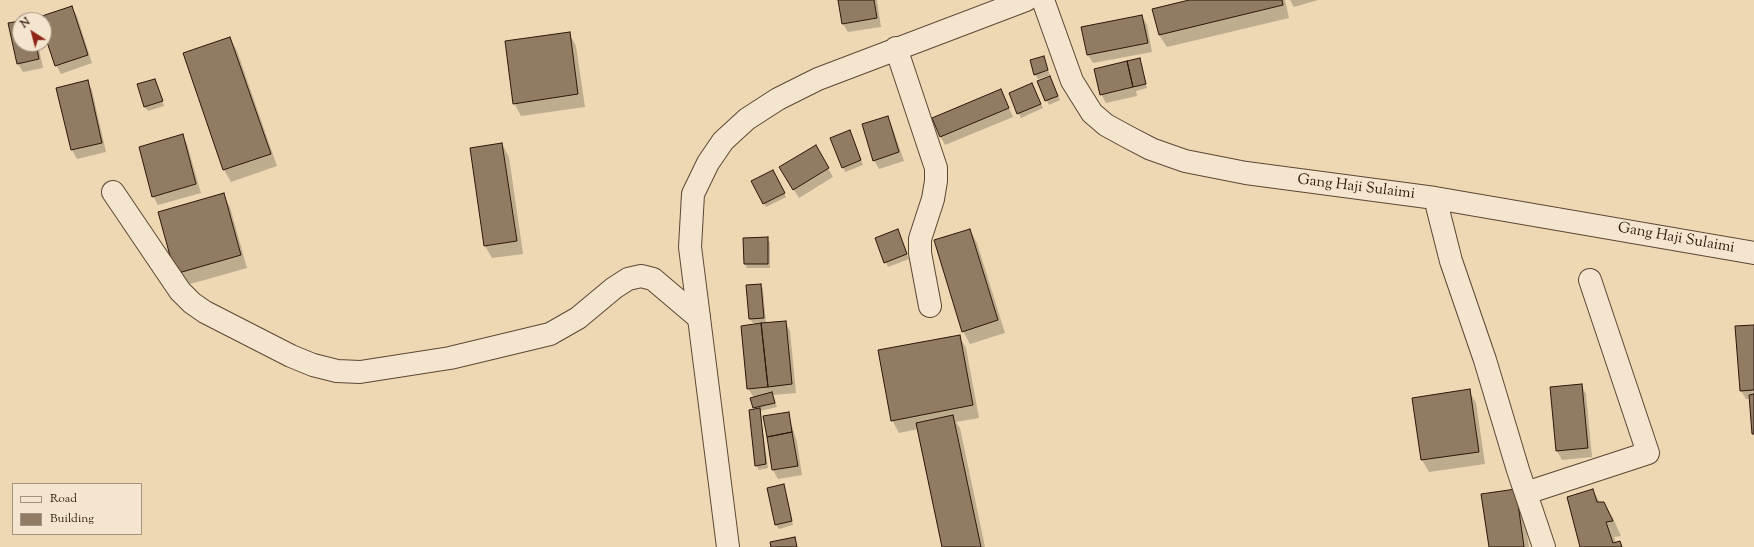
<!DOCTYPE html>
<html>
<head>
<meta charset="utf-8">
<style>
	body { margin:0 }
	#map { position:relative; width:1754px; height:547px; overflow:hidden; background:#eed7b3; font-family:"Sorts Mill Goudy",serif }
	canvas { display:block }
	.legend { position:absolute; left:12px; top:483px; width:130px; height:52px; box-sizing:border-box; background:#f4e5ce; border:1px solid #a49380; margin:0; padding:5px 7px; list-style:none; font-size:12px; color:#2c170a }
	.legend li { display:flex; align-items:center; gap:8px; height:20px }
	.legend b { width:20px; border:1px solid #a49380 }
	.north { position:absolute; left:12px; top:12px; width:40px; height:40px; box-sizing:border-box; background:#f4e5ce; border:1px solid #a49380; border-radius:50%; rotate:324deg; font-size:11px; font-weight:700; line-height:16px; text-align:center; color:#2c170a }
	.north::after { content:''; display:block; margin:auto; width:14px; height:18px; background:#8f2418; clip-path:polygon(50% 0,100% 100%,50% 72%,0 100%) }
</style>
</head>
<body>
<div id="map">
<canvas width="1754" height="547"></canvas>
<ul class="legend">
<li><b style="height:5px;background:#f4e5ce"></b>Road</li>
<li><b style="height:11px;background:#917b62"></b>Building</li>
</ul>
<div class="north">N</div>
</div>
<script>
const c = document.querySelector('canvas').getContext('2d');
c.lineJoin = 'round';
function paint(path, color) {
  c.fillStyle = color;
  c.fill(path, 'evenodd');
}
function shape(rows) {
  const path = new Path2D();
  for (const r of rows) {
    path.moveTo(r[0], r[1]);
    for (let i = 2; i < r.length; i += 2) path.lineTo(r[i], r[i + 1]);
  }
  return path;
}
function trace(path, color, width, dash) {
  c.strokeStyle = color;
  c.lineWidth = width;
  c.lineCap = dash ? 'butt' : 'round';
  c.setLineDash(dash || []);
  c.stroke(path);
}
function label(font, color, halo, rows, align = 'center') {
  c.font = font + ' "Sorts Mill Goudy",serif';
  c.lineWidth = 3.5;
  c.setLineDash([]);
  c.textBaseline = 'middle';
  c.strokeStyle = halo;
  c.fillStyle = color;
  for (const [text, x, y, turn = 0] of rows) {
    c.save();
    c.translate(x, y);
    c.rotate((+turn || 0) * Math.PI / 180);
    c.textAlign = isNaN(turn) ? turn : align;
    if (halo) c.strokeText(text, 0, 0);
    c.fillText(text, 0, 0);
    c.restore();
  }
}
paint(shape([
	[839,0,877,0,881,27,848,32,843,24],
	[1194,0,1285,0,1289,18,1167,47,1159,35],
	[1290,0,1318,0,1294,7],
	[72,7,77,16,92,63,61,74,56,65,44,30,44,20,41,20],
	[1142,16,1147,25,1152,52,1093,63,1088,55],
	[20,22,20,44,38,44,43,68,23,72,18,64],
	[569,33,576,46,585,107,521,116,514,103],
	[230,38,237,51,277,166,231,182,224,170,184,54],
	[1043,57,1050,75,1038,79,1035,74],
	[1139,59,1147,88,1136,91,1137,96,1106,103,1101,94],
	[155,80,164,106,148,111,145,107],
	[87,81,92,90,106,152,77,159,72,150,58,89],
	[1052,81,1060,100,1049,105,1038,82],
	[1034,89,1043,108,1021,118,1010,94],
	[1001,90,1013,117,945,145,940,136],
	[887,117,892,126,904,161,879,169,874,160],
	[182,135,187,144,201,193,158,205,153,196],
	[852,135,863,165,845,172,843,167],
	[502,144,509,157,523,254,492,258,485,246,471,149],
	[815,146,833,177,799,198,780,167],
	[772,171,786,197,766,207,753,181],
	[223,194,230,207,247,268,183,286,176,273],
	[897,230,909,259,888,267,876,239],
	[970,230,977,243,1005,333,970,344,963,331],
	[767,238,770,243,770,268,747,268,745,264,744,239],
	[760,285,763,289,766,324,785,322,790,331,796,393,773,395,777,407,760,411,768,468,759,470,756,465,755,410,754,398,748,388,766,324,766,322,753,323,750,319,747,286],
	[1754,326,1754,436,1751,399,1746,399,1741,391],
	[959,336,966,348,979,418,956,422,960,428,985,547,943,547,918,429,899,433,892,420],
	[1581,385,1586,394,1592,457,1562,460,1557,451,1551,388],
	[1469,391,1476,403,1485,464,1429,472,1422,460],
	[788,413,797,442,802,475,778,479,773,470,764,417],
	[783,485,793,525,779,529,776,525],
	[1593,490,1600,503,1604,503,1613,518,1621,536,1614,537,1616,543,1620,542,1622,547,1581,547],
	[1482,494,1522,502,1529,547,1490,547]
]), '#0003');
const building = shape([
	[838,0,874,0,877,18,842,24,838,0],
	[1189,0,1282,0,1283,5,1159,35,1152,9,1189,0],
	[72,6,88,55,55,66,44,33,44,20,40,20,39,17,72,6],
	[1142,15,1148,43,1087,55,1081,27,1142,15],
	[20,21,20,44,36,44,39,59,17,64,8,23,20,21],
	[570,32,578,94,513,104,505,41,570,32],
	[230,37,271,154,223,170,183,53,230,37],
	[1044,56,1048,70,1034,75,1030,60,1044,56],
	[1140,58,1146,84,1133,87,1127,61,1140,58],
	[1127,61,1133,87,1100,95,1094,69,1127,61],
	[1050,76,1058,96,1045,101,1037,81,1050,76],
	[155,79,163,101,144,107,137,84,155,79],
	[88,80,102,143,71,150,56,88,88,80],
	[1032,83,1041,104,1017,114,1009,93,1032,83],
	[1001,89,1009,108,940,137,932,118,1001,89],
	[888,116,899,152,873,161,862,124,888,116],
	[850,130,861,160,842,168,830,138,850,130],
	[183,134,196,184,152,197,139,147,183,134],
	[502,143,517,241,484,246,470,148,502,143],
	[816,145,829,168,793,190,779,167,816,145],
	[773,170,785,193,763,204,751,181,773,170],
	[224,193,241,255,175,274,158,212,224,193],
	[898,229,907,254,884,263,875,238,898,229],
	[970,229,998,320,962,332,934,240,970,229],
	[768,237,768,264,744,264,743,238,768,237],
	[761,284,764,318,749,319,746,285,761,284],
	[786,321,792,384,768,387,761,323,786,321],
	[761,323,768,387,747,389,741,326,761,323],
	[1754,325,1754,390,1740,391,1735,326,1754,325],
	[960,335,973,405,891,421,878,350,960,335],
	[1582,384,1588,448,1556,451,1550,387,1582,384],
	[1470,389,1479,452,1421,460,1412,398,1470,389],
	[772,392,775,403,753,408,750,398,772,392],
	[1754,394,1754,434,1752,434,1749,395,1754,394],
	[760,408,766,464,755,466,749,410,760,408],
	[789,412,792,432,767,437,763,416,789,412],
	[953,415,981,547,942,547,916,423,953,415],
	[792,432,798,466,772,470,767,437,792,432],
	[784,484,792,521,775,525,767,488,784,484],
	[1516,489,1524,547,1489,547,1481,494,1516,489],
	[1593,489,1597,502,1604,502,1613,521,1606,522,1613,543,1620,541,1622,547,1580,547,1567,497,1593,489],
	[795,537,797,547,771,547,770,542,795,537]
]);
paint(building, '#917b62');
trace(building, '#2c170a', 1);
const minor = shape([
	[1043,0,1072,81,1092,113,1106,125,1128,137,1151,149,1185,161,1246,173,1435,198,1754,253],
	[896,48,936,168,936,181,933,199,920,239,920,253,930,306],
	[113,192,180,291,192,303,205,312,291,356,313,365,337,371,360,372,450,358,550,334,578,318,614,288,628,279,641,276,653,279,699,318],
	[1435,198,1451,261,1485,360,1518,470,1544,547],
	[1526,493,1648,453,1590,280]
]);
const tertiary = shape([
	[728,547,690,247,693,194,708,163,723,141,747,119,778,99,818,79,1026,0]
]);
trace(minor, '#5c4734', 24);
trace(tertiary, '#5c4734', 24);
trace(minor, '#f4e5ce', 22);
trace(tertiary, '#f4e5ce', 22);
label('15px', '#2c170a', '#f4e5ce', [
	["Gang Haji Sulaimi",1356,188,7],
	["Gang Haji Sulaimi",1676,239,10]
]);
</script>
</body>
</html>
